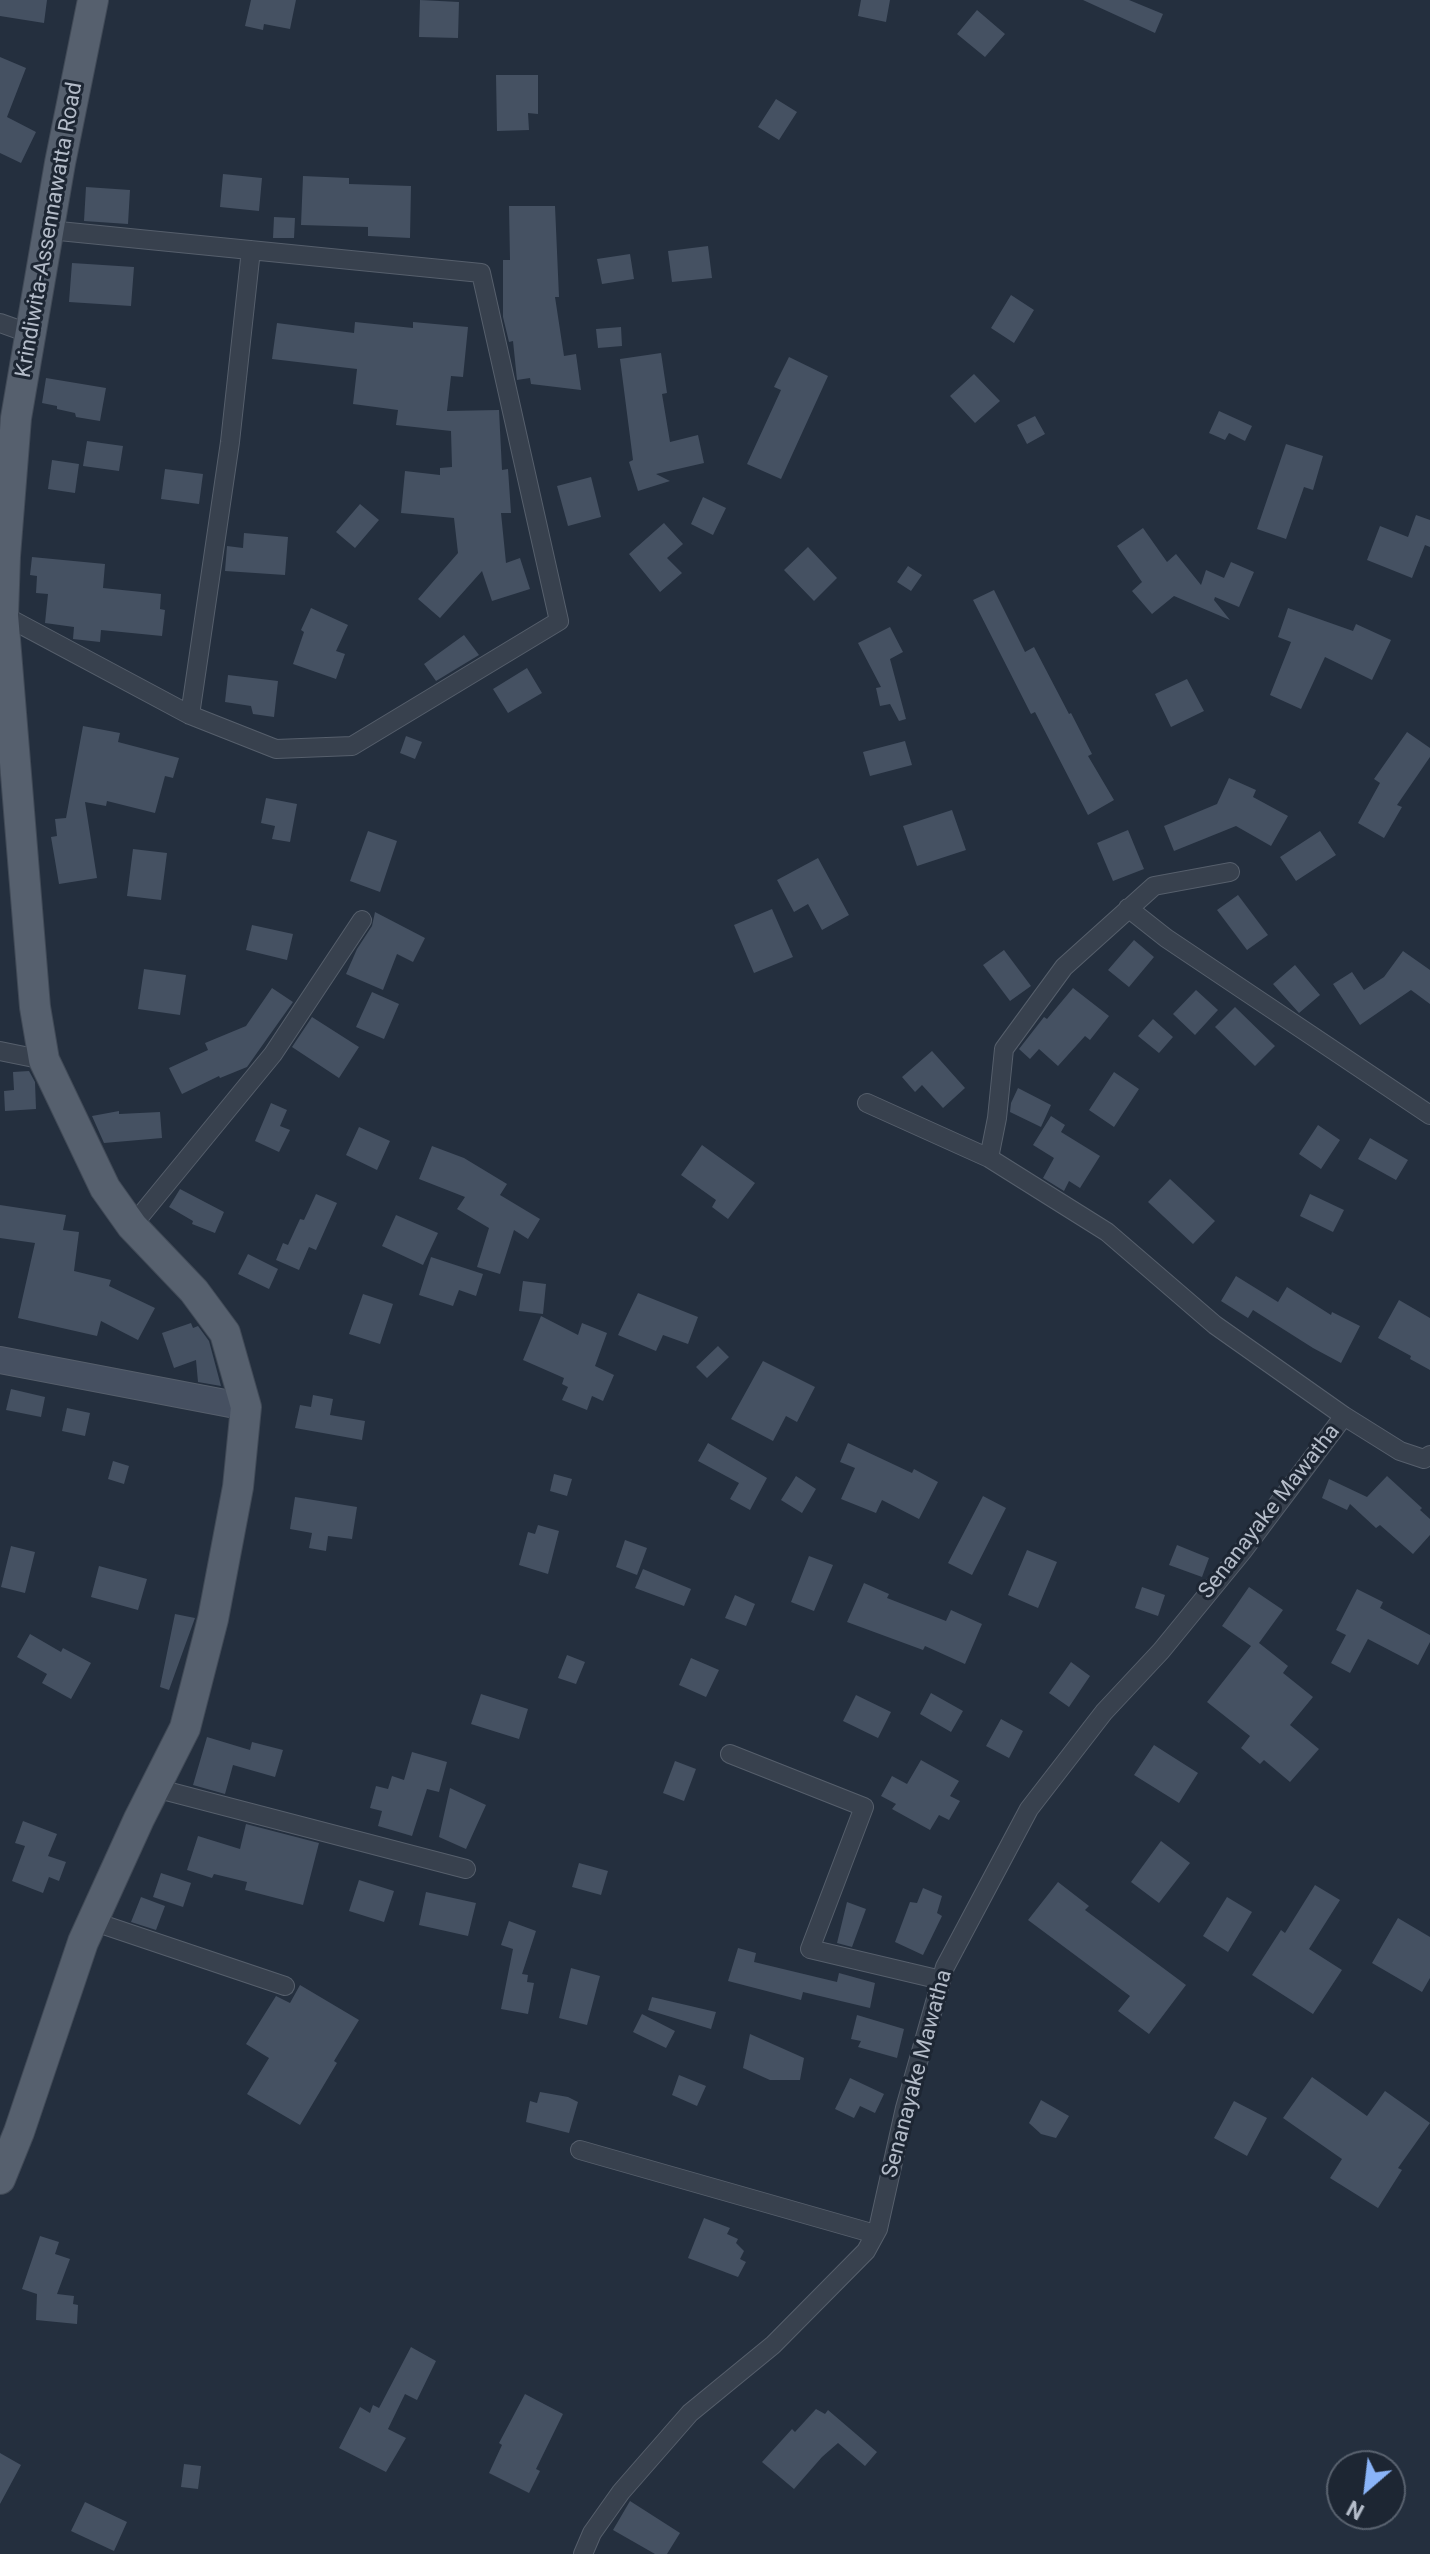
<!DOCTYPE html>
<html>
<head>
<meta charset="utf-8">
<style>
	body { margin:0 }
	#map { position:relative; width:1430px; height:2554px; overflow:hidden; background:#242f3e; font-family:Roboto,sans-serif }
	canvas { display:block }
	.north { position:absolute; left:1326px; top:2450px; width:80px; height:80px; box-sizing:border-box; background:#1d2633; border:2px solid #59626f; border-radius:50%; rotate:208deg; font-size:22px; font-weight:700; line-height:32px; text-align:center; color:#b4bcc9 }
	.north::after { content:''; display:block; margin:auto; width:28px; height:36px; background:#8ab4f8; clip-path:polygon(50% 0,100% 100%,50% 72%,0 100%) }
</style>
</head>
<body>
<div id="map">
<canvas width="1430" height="2554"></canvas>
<div class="north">N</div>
</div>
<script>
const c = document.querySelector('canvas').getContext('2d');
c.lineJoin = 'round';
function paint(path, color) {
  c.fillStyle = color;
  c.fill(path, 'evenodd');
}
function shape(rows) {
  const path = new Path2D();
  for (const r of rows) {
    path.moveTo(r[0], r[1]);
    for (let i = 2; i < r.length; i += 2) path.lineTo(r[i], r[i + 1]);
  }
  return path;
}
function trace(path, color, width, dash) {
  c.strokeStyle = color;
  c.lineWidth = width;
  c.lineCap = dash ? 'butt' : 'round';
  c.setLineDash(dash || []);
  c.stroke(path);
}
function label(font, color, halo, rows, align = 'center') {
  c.font = font + ' Roboto,sans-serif';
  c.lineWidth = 6;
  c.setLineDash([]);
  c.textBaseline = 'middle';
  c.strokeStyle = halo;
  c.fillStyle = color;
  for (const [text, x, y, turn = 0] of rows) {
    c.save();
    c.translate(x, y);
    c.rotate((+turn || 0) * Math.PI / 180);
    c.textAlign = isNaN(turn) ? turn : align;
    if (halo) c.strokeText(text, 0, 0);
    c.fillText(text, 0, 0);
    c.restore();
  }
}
paint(shape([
	[0,0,47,0,44,23,0,16],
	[251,0,296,0,290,29,264,24,263,30,245,26],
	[420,0,459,2,458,38,419,37],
	[861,0,890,0,886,22,858,16],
	[1083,0,1129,0,1163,14,1155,33],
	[977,10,1005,34,985,57,957,34],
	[0,57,26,68,7,117,36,132,21,163,0,153],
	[496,75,538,75,538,114,528,113,529,130,497,131],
	[776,99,797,112,779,140,758,127],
	[223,174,262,178,259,211,220,207],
	[303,176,349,178,349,184,411,186,410,238,368,236,368,227,301,225],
	[86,187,130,190,128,224,84,221],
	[509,206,555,206,559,297,555,297,564,356,576,354,581,390,531,384,530,378,517,380,513,341,509,342,503,317,503,260,510,260],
	[274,217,295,218,294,238,273,238],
	[708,246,712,278,672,282,668,251],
	[630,254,634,279,602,284,597,259],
	[72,263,134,267,131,306,69,302],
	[1011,295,1034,310,1014,343,991,328],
	[355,322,413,328,413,322,468,327,463,377,451,376,447,411,499,410,502,470,508,469,511,513,501,513,506,563,520,558,530,589,492,601,482,571,440,618,418,599,458,553,454,518,401,513,405,471,440,475,440,468,452,467,451,431,396,425,398,410,353,404,357,369,272,359,277,323,354,333],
	[621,327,622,346,598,348,596,329],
	[661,353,667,393,662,394,670,442,698,435,704,463,656,474,670,481,638,491,629,462,633,460,620,359],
	[789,357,828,376,781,479,747,464,781,390,774,387],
	[974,374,1000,401,975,423,950,396],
	[46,378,106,388,100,421,76,417,75,413,57,409,57,406,42,403],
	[1219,411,1252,426,1245,441,1229,433,1225,440,1209,433],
	[1035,416,1045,434,1027,444,1017,425],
	[87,441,123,446,119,471,83,466],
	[1286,444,1323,456,1313,490,1304,487,1286,539,1257,529],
	[52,460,79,464,75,493,48,489],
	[165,469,203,474,199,504,161,499],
	[591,477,601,517,568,526,557,486],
	[703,497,726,508,713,535,691,524],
	[360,504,379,520,355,548,336,532],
	[1416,515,1430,520,1430,547,1425,545,1412,578,1367,560,1380,526,1408,537],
	[664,523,683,544,667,558,682,573,660,592,629,554],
	[1143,528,1167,562,1176,554,1201,585,1206,570,1224,578,1231,562,1254,572,1239,607,1215,597,1214,600,1230,620,1174,596,1152,614,1132,591,1142,582,1117,546],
	[244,533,288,537,285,575,225,571,227,546,243,548],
	[808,547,837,578,814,601,784,570],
	[32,557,105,564,103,588,161,594,160,609,165,610,162,636,101,630,100,642,73,639,74,627,45,623,48,594,36,593,37,576,30,575],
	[908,566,922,575,911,591,897,582],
	[994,590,1025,652,1034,647,1069,714,1071,713,1092,754,1088,756,1114,800,1088,815,1035,712,1031,714,973,600],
	[311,608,348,625,336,651,345,654,336,679,293,664,304,632,301,630],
	[1288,608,1353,631,1356,624,1391,640,1372,680,1325,657,1301,709,1270,695,1291,642,1278,637],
	[890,627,903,652,890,659,906,719,899,721,890,704,880,706,876,688,881,687,858,643],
	[464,635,479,655,436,681,424,664],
	[527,668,542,693,508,713,493,689],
	[228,675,278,681,274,717,253,714,251,706,225,702],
	[1187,679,1204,711,1171,727,1155,694],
	[83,726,120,733,118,742,179,758,173,778,165,776,155,813,107,801,106,806,85,802,97,878,59,884,51,837,57,836,55,819,66,818],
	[1407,732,1430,748,1430,757,1397,805,1402,807,1384,838,1358,823,1380,783,1374,779],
	[406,736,422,742,415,759,400,753],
	[905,741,912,765,870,776,863,752],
	[1229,778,1256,790,1253,797,1288,816,1271,846,1236,826,1174,851,1164,826,1217,804],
	[266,798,297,804,290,842,272,839,275,826,261,823],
	[952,810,966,850,917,866,903,826],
	[1128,830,1144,869,1113,881,1097,843],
	[368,831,397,841,380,892,350,881],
	[1320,831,1336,855,1296,881,1280,857],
	[133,849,167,853,161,900,127,896],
	[818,858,849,915,822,930,808,904,794,912,777,880],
	[1238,895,1268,935,1247,950,1217,910],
	[772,909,793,957,754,973,734,925],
	[375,912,425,938,413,962,397,954,383,990,346,974,357,949,372,926],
	[252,925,293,934,287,960,246,950],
	[1134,940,1154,957,1129,987,1108,970],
	[1004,950,1031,986,1010,1001,983,965],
	[1403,951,1430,970,1430,1004,1411,990,1360,1025,1333,984,1352,972,1364,990,1384,977],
	[1295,965,1320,995,1299,1013,1273,984],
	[144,969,186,975,180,1015,138,1009],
	[272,988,293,1002,247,1067,220,1078,219,1076,182,1094,169,1068,208,1050,205,1043,246,1026],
	[1073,988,1109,1016,1090,1040,1085,1036,1058,1066,1039,1049,1030,1059,1019,1049,1044,1017,1047,1019],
	[1196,990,1218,1010,1195,1035,1173,1014],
	[372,992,399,1004,384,1039,356,1027],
	[1235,1007,1275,1046,1255,1066,1215,1027],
	[312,1017,359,1047,339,1078,292,1047],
	[1153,1019,1173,1037,1159,1053,1138,1036],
	[932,1051,965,1088,943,1108,922,1085,915,1092,902,1077],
	[29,1071,35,1082,36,1109,5,1111,4,1091,14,1090,13,1072],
	[1114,1072,1139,1089,1114,1127,1089,1110],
	[1018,1088,1051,1105,1041,1127,1010,1112,1011,1103],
	[271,1103,287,1110,280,1126,290,1130,279,1152,255,1141],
	[119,1111,119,1114,160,1112,162,1138,104,1143,92,1116],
	[1051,1116,1065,1125,1061,1132,1100,1156,1080,1188,1069,1181,1064,1191,1043,1178,1054,1158,1033,1145],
	[1318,1125,1340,1140,1321,1169,1299,1154],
	[359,1127,390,1141,377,1170,346,1155],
	[1370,1138,1408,1160,1396,1180,1358,1159],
	[702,1145,755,1183,728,1219,712,1207,716,1200,681,1175],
	[432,1146,464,1158,507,1184,500,1195,540,1219,528,1239,514,1230,500,1274,477,1267,489,1228,457,1209,465,1197,419,1179],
	[1170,1179,1215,1221,1193,1244,1148,1202],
	[180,1189,224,1212,215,1233,192,1224,193,1221,169,1207],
	[316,1194,337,1203,316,1250,309,1247,299,1270,276,1260,283,1243,288,1245,300,1219,304,1220],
	[1310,1194,1344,1210,1333,1232,1300,1216],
	[0,1205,66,1215,63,1230,79,1232,74,1271,111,1280,109,1286,155,1308,138,1340,101,1321,97,1336,18,1318,35,1243,0,1238],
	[396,1215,438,1233,423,1265,382,1246],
	[248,1254,278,1269,269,1289,238,1274],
	[431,1257,483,1274,476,1296,459,1290,453,1306,419,1295],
	[1236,1276,1278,1302,1287,1287,1331,1315,1332,1312,1360,1326,1341,1363,1313,1348,1253,1310,1248,1318,1221,1301],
	[523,1281,546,1284,543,1314,519,1311],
	[638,1293,698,1317,688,1344,663,1335,656,1351,618,1335],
	[363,1294,393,1304,380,1344,349,1334],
	[1399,1300,1430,1318,1430,1370,1410,1359,1411,1356,1378,1338],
	[541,1316,578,1335,582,1323,607,1333,595,1366,614,1375,603,1401,592,1396,587,1410,562,1400,568,1387,562,1384,564,1378,523,1360],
	[191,1323,193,1328,198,1326,209,1341,221,1386,198,1382,196,1360,174,1368,162,1333],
	[718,1346,729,1357,707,1378,696,1367],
	[763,1361,815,1387,797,1422,786,1416,773,1441,731,1419],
	[11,1389,45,1397,41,1417,6,1410],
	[313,1395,333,1399,330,1415,365,1421,362,1440,295,1428,300,1405,311,1407],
	[67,1408,90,1413,85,1436,62,1431],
	[708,1443,767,1478,750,1510,730,1499,739,1483,698,1461],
	[848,1443,912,1473,914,1469,938,1482,919,1519,882,1500,876,1513,841,1499,855,1468,840,1462],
	[113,1461,129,1466,124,1484,108,1479],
	[554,1474,572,1479,567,1496,550,1491],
	[796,1476,816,1489,802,1513,781,1500],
	[1387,1476,1422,1508,1420,1510,1430,1519,1430,1535,1413,1554,1380,1525,1376,1528,1350,1504,1347,1510,1322,1498,1329,1479,1367,1497],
	[983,1496,1006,1508,972,1575,948,1563],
	[295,1497,357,1507,352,1539,328,1536,326,1551,309,1548,312,1533,290,1529],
	[538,1525,559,1531,548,1574,519,1565,528,1532,535,1534],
	[625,1540,647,1548,637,1575,616,1567],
	[1177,1545,1209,1558,1202,1577,1169,1565],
	[11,1546,35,1552,25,1593,1,1587],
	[1027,1550,1057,1562,1038,1608,1008,1595],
	[809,1556,833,1565,814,1611,791,1602],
	[99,1566,147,1579,138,1610,91,1597],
	[643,1569,691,1589,684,1606,635,1588],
	[864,1583,889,1594,887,1598,946,1621,951,1610,982,1624,965,1664,925,1646,923,1650,847,1622],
	[1142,1587,1165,1595,1158,1616,1135,1608],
	[1249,1587,1283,1610,1259,1643,1288,1666,1283,1673,1313,1697,1290,1725,1319,1749,1290,1782,1264,1760,1260,1764,1241,1748,1250,1736,1207,1702,1251,1646,1222,1626],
	[1357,1589,1383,1602,1380,1608,1430,1635,1430,1642,1418,1665,1368,1639,1350,1673,1331,1663,1346,1635,1336,1630],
	[735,1595,755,1604,746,1626,725,1618],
	[175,1614,195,1618,169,1690,160,1687],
	[30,1634,61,1652,63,1648,91,1663,71,1699,42,1683,47,1674,17,1657],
	[567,1655,585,1662,576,1684,558,1678],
	[691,1658,719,1670,706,1697,679,1685],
	[1071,1662,1090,1676,1069,1707,1049,1693],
	[931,1693,963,1711,951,1732,920,1714],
	[481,1694,528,1709,519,1739,471,1724],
	[856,1695,891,1712,878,1738,843,1721],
	[1001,1719,1023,1731,1009,1758,986,1746],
	[207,1737,250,1750,252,1742,283,1750,275,1777,233,1765,225,1794,193,1785],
	[1154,1745,1198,1773,1179,1803,1134,1775],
	[412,1752,447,1762,439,1792,427,1789,412,1836,378,1826,382,1811,370,1808,376,1786,388,1789,392,1776,404,1780],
	[921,1760,959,1781,950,1796,960,1801,949,1820,939,1815,930,1830,892,1809,896,1804,881,1796,892,1776,907,1784],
	[675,1761,696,1769,684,1801,663,1793],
	[450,1788,486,1805,466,1849,439,1837],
	[23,1821,57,1834,48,1856,66,1862,59,1881,49,1877,43,1893,12,1881,25,1846,15,1843],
	[246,1824,319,1843,303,1905,245,1890,247,1882,214,1874,212,1878,187,1870,198,1836,240,1849],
	[1161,1841,1190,1863,1159,1903,1131,1882],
	[579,1863,608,1871,601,1895,572,1887],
	[161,1873,191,1883,183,1907,153,1897],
	[359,1880,394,1891,384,1922,349,1911],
	[1058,1882,1089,1906,1085,1910,1186,1985,1149,2034,1118,2011,1130,1996,1028,1920],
	[1315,1885,1340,1900,1309,1949,1342,1970,1313,2014,1252,1975,1281,1930,1285,1933],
	[923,1888,942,1896,937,1913,942,1916,923,1955,895,1942,910,1902,917,1903],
	[426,1892,476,1903,468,1936,419,1925],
	[141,1897,165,1906,156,1930,131,1922],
	[1227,1897,1252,1912,1228,1952,1203,1936],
	[847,1902,866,1909,852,1947,837,1943],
	[1398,1918,1430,1937,1430,1978,1422,1992,1372,1963],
	[509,1921,536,1931,522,1974,528,1975,527,1982,534,1983,528,2014,501,2009,513,1949,501,1945],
	[738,1948,756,1953,754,1962,837,1982,839,1973,875,1983,870,2008,803,1992,801,2000,728,1981],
	[571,1968,600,1976,587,2025,559,2018],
	[300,1985,359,2020,334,2061,337,2063,300,2125,247,2094,269,2058,246,2044,276,1996,290,2003],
	[652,1997,716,2012,711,2029,648,2010],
	[642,2014,675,2031,666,2048,633,2032],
	[857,2015,904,2029,897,2058,858,2047,861,2041,851,2039],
	[750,2034,804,2058,800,2080,770,2080,743,2068],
	[679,2075,706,2086,697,2106,672,2095],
	[1312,2077,1367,2116,1385,2091,1430,2123,1398,2168,1402,2170,1378,2208,1330,2178,1342,2159,1283,2118],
	[850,2078,884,2094,875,2113,860,2106,854,2118,835,2109],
	[540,2092,568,2097,578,2102,569,2133,526,2122,530,2101,537,2103],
	[1041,2100,1069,2116,1056,2138,1041,2134,1029,2123],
	[1234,2101,1267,2118,1247,2156,1214,2138],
	[704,2218,730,2228,727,2234,738,2239,736,2243,744,2251,740,2259,746,2262,738,2277,688,2258],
	[40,2236,59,2242,55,2254,70,2259,57,2294,74,2296,73,2304,78,2305,77,2324,36,2320,37,2294,22,2289],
	[411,2347,436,2361,417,2400,405,2394,388,2429,406,2438,386,2472,339,2448,360,2407,370,2413,373,2405,379,2408],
	[525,2394,563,2414,536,2469,540,2471,529,2493,489,2473,502,2445,499,2443],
	[816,2409,825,2414,828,2410,877,2452,865,2466,838,2443,822,2457,794,2489,762,2462,792,2429,795,2432],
	[0,2453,21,2465,0,2504],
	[184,2464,201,2466,198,2489,181,2487],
	[630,2501,680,2533,667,2554,655,2554,613,2530],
	[85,2502,127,2522,114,2551,71,2531]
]), '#455162');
const street = shape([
	[0,323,31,334],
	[3,615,190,715,276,749,352,746,559,621,481,273,49,230],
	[190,715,230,442,251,250],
	[1128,908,1166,938,1430,1115],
	[0,1051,44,1060],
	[867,1103,989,1158,1107,1232,1215,1325,1344,1416],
	[989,1158,997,1118,1004,1049,1064,967,1154,886,1230,872],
	[132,1226,273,1054,362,920],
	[730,1754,864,1807,810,1949,941,1980],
	[155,1788,466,1869],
	[92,1921,285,1986],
	[580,2150,875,2234],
	[583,2554,592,2533,621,2492,690,2413,773,2345,866,2251,878,2229,905,2108,945,1967,1029,1809,1104,1712,1161,1651,1242,1552,1344,1416,1400,1451,1424,1459,1430,1455]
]);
const secondary = shape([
	[0,1360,246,1407]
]);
const primary = shape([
	[0,2179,19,2132,83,1942,139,1819,185,1728,213,1619,238,1487,246,1407,225,1333,194,1291,132,1226,105,1188,44,1060,35,1007,3,615,5,556,16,418,60,163,93,0]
]);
trace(street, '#565f6c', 20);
trace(secondary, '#565f6c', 28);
trace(primary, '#414a57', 32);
trace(street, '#38414e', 18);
trace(secondary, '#465061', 26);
trace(primary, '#56606e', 30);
label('22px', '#b4bcc9', '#1d2633', [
	["Krindiwita-Assennawatta Road",50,230,-80],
	["Senanayake Mawatha",1270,1512,-52],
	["Senanayake Mawatha",918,2074,-75]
]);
</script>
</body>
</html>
